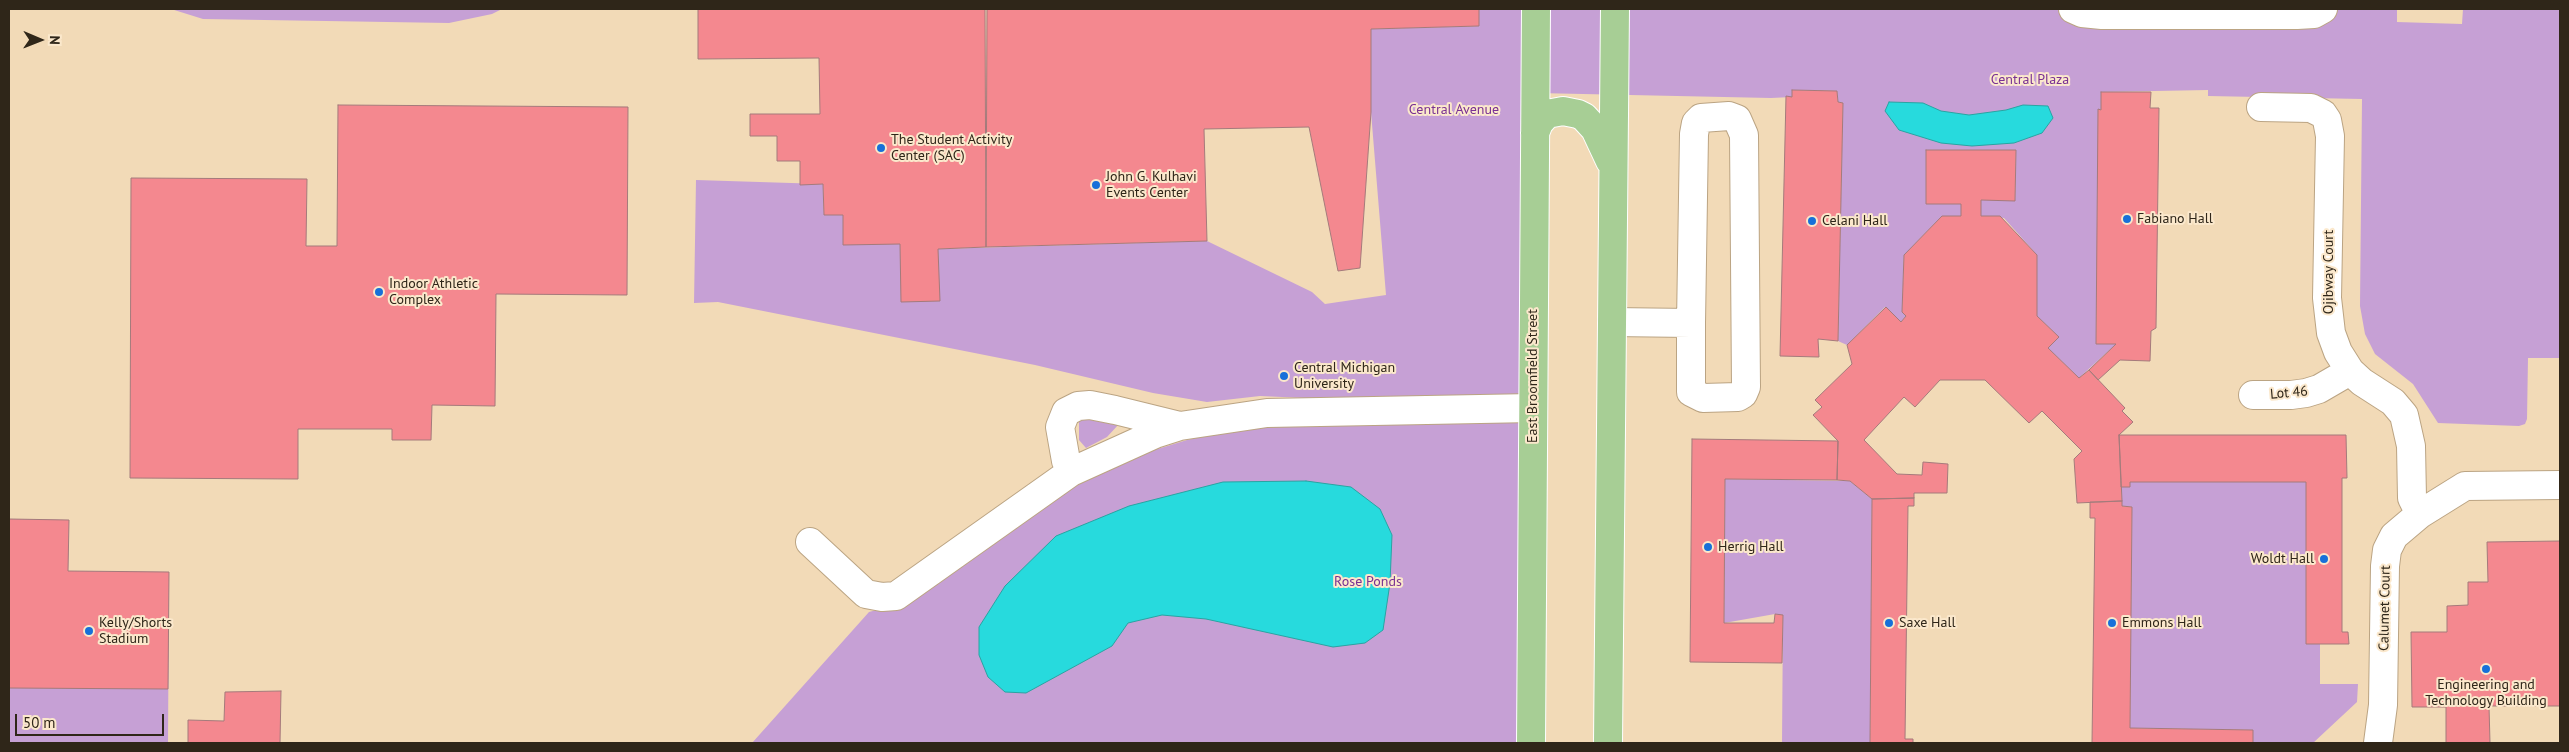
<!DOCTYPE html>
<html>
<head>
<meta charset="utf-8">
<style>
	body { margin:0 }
	#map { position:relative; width:2569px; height:752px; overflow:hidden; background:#f2dab7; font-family:"PT Sans",sans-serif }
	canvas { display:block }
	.frame { position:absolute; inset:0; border:10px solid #2f2619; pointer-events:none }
	.north { position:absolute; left:15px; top:15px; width:50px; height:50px; -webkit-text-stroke:4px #fbe8cc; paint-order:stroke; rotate:91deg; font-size:14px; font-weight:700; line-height:20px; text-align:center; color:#2f2619 }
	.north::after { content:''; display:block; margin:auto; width:18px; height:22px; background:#2f2619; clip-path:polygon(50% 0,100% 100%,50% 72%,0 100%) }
	.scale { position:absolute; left:15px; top:714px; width:149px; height:22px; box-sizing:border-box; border:2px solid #2f2619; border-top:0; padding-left:6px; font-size:15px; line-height:18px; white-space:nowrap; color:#2f2619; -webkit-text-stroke:4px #fbe8cc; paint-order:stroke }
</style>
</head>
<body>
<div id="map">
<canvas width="2569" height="752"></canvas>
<div class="frame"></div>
<div class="north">N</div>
<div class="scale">50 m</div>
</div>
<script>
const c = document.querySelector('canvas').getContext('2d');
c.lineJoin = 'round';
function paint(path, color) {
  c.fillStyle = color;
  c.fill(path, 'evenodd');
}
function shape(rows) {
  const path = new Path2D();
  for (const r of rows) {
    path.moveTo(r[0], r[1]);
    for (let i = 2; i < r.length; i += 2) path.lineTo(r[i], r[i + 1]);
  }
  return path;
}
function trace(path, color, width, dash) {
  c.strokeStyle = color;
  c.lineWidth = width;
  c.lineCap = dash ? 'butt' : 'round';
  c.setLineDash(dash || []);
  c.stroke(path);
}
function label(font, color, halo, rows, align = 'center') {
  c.font = font + ' "PT Sans",sans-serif';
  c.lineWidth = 4;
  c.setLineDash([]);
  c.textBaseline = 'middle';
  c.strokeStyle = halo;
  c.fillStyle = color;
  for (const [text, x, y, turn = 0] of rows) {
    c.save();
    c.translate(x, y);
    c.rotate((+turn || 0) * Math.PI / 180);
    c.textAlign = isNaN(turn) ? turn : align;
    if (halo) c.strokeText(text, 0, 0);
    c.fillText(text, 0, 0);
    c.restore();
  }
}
paint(shape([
	[171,9,502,9,492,14,449,23,203,19],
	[1479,9,2397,9,2397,22,2462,24,2463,9,2560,9,2560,358,2528,358,2527,419,2525,424,2519,426,2438,423,2413,384,2375,354,2365,334,2360,306,2362,99,2208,96,2208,90,2101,92,2101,110,2099,109,2096,344,2116,344,2079,378,2048,348,2059,337,2037,316,2037,255,2004,218,1981,216,1981,200,2015,200,2016,150,1926,154,1926,204,1961,204,1961,216,1942,216,1904,255,1902,312,1906,316,1901,322,1885,307,1847,345,1838,341,1843,103,1838,102,1837,91,1793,90,1792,97,1771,98,1536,93,1531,743,752,743,869,612,909,601,1037,506,1089,477,1138,455,1187,440,1241,428,1309,425,1526,408,1260,396,1207,402,1153,393,1035,365,718,302,694,303,696,180,823,184,824,214,843,215,900,244,938,249,1207,241,1312,292,1325,304,1386,295,1371,112,1371,29,1479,26],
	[1091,415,1119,424,1107,437,1086,448,1079,440,1079,418],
	[1725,479,1850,481,1872,499,1870,743,1782,743,1783,616,1775,614,1724,623],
	[2130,482,2306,482,2306,644,2320,644,2320,684,2358,684,2357,702,2313,743,2253,743,2253,730,2130,728,2132,507,2122,506,2121,487,2130,487],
	[9,519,69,520,68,571,169,572,168,743,9,743]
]), '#c6a0d5');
const water = shape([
	[1889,102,1923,103,1941,111,1969,115,2006,110,2023,105,2048,106,2053,118,2042,133,2014,143,1972,146,1941,143,1899,130,1885,111,1889,102],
	[1306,481,1351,487,1380,509,1392,535,1390,583,1383,630,1365,643,1333,647,1206,619,1162,615,1128,623,1112,646,1026,693,1005,692,988,677,979,655,979,627,1005,586,1056,536,1129,506,1223,482,1306,481]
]);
paint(water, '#27dadd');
trace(water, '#29a4a2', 1);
const building = shape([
	[698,9,985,9,986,247,938,249,940,301,901,302,900,244,843,245,843,215,824,215,823,184,800,185,800,161,777,161,777,136,750,136,750,114,820,114,819,58,698,59,698,9],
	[987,9,1479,9,1479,26,1371,29,1371,112,1360,268,1338,271,1309,127,1204,129,1207,241,986,247,987,9],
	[1792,90,1837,91,1838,102,1843,103,1838,341,1818,339,1819,357,1780,356,1786,96,1792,97,1792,90],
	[2101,92,2151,92,2150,108,2159,108,2156,328,2151,331,2150,361,2120,360,2098,380,2089,370,2116,344,2096,344,2098,109,2101,110,2101,92],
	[338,105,628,107,627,295,496,294,495,406,432,405,431,440,392,440,392,429,298,429,298,479,130,478,131,178,307,179,306,246,337,246,338,105],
	[1926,150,2016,150,2015,201,1981,200,1981,216,2000,216,2037,255,2037,316,2059,337,2048,348,2079,378,2089,370,2125,408,2122,411,2133,422,2119,435,2122,501,2077,503,2074,459,2082,451,2042,411,2029,423,1985,380,1940,380,1915,407,1904,397,1864,440,1897,474,1922,475,1923,462,1948,464,1947,493,1914,493,1914,498,1872,499,1850,481,1837,480,1838,441,1813,415,1822,407,1815,400,1852,364,1847,345,1886,307,1901,322,1906,316,1902,312,1904,255,1942,216,1961,216,1961,204,1926,204,1926,150],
	[2119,435,2346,435,2347,478,2342,478,2342,632,2348,632,2349,644,2306,644,2306,482,2130,482,2130,487,2121,487,2119,435],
	[1692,439,1838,441,1837,480,1725,479,1724,623,1774,623,1775,614,1783,615,1782,663,1690,662,1692,439],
	[1914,498,1914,506,1908,506,1905,739,1913,739,1913,743,1870,743,1872,499,1914,498],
	[2122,501,2122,506,2132,507,2130,728,2253,730,2253,743,2092,743,2095,518,2090,518,2090,502,2122,501],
	[9,519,69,520,68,571,169,572,168,689,9,688,9,519],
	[2560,541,2560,706,2489,706,2490,743,2446,743,2446,707,2412,707,2411,632,2447,632,2447,606,2468,605,2468,582,2488,582,2487,542,2560,541],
	[281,691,280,743,188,743,188,720,224,721,225,692,281,691]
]);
paint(building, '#f4888f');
trace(building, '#a47a7b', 1);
const minor = shape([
	[2073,9,2082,13,2102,15,2297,15,2314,14,2323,9],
	[2261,107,2311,108,2323,114,2327,120,2330,136,2327,298,2331,333,2338,352,2350,371,2362,382,2393,402,2404,415,2411,446,2412,498,2420,514],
	[1612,322,1691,323,1691,392,1703,398,1738,397,1743,394,1746,387,1744,135,1737,119,1729,116,1701,118,1696,123,1694,134,1691,323],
	[2253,395,2291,395,2306,393,2319,389,2350,371],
	[1071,472,1066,461,1060,427,1066,412,1078,406,1090,405,1115,410,1180,426],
	[810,542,866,594,882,597,896,596,1071,472,1155,434,1180,426,1267,413,1533,408],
	[2378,743,2383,705,2385,566,2387,550,2394,536,2420,514,2465,486,2560,485]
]);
const major = shape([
	[1535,133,1539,123,1547,114,1563,111,1578,114,1584,117,1595,129,1610,161],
	[1531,743,1536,9],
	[1608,743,1615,9]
]);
trace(minor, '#bba483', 30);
trace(major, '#fff', 30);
trace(minor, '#fff', 28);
trace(major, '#a7ce95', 28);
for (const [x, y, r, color] of [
	[881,148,5,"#1770d9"],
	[1096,185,5,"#1770d9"],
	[2127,219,5,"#1770d9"],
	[1812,221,5,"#1770d9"],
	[379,292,5,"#1770d9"],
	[1284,376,5,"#1770d9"],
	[1708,547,5,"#1770d9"],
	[2324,559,5,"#1770d9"],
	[1889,623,5,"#1770d9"],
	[2112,623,5,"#1770d9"],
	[89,631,5,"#1770d9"],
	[2486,669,5,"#1770d9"]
]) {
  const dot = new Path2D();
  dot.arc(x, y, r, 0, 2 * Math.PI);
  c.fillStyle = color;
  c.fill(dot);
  trace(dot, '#fbe8cc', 2);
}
label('14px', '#7a3192', '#fbe8cc', [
	["Central Plaza",2030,80],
	["Central Avenue",1454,110],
	["Rose Ponds",1368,582]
]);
label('14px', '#2f2619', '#fbe8cc', [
	["The Student Activity",891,140],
	["Center (SAC)",891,156],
	["John G. Kulhavi",1106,177],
	["Events Center",1106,193],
	["Fabiano Hall",2137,219],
	["Celani Hall",1822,221],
	["Indoor Athletic",389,284],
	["Complex",389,300],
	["Central Michigan",1294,368],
	["University",1294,384],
	["Herrig Hall",1718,547],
	["Woldt Hall",2314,559,"right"],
	["Kelly/Shorts",99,623],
	["Stadium",99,639],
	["Saxe Hall",1899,623],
	["Emmons Hall",2122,623],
	["Engineering and",2486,685,"center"],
	["Technology Building",2486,701,"center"]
], 'left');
label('14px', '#2f2619', '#fbe8cc', [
	["Ojibway Court",2329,272,-90],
	["East Broomfield Street",1533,376,-90],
	["Lot 46",2289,393,-5],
	["Calumet Court",2385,608,-89]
]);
</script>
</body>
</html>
